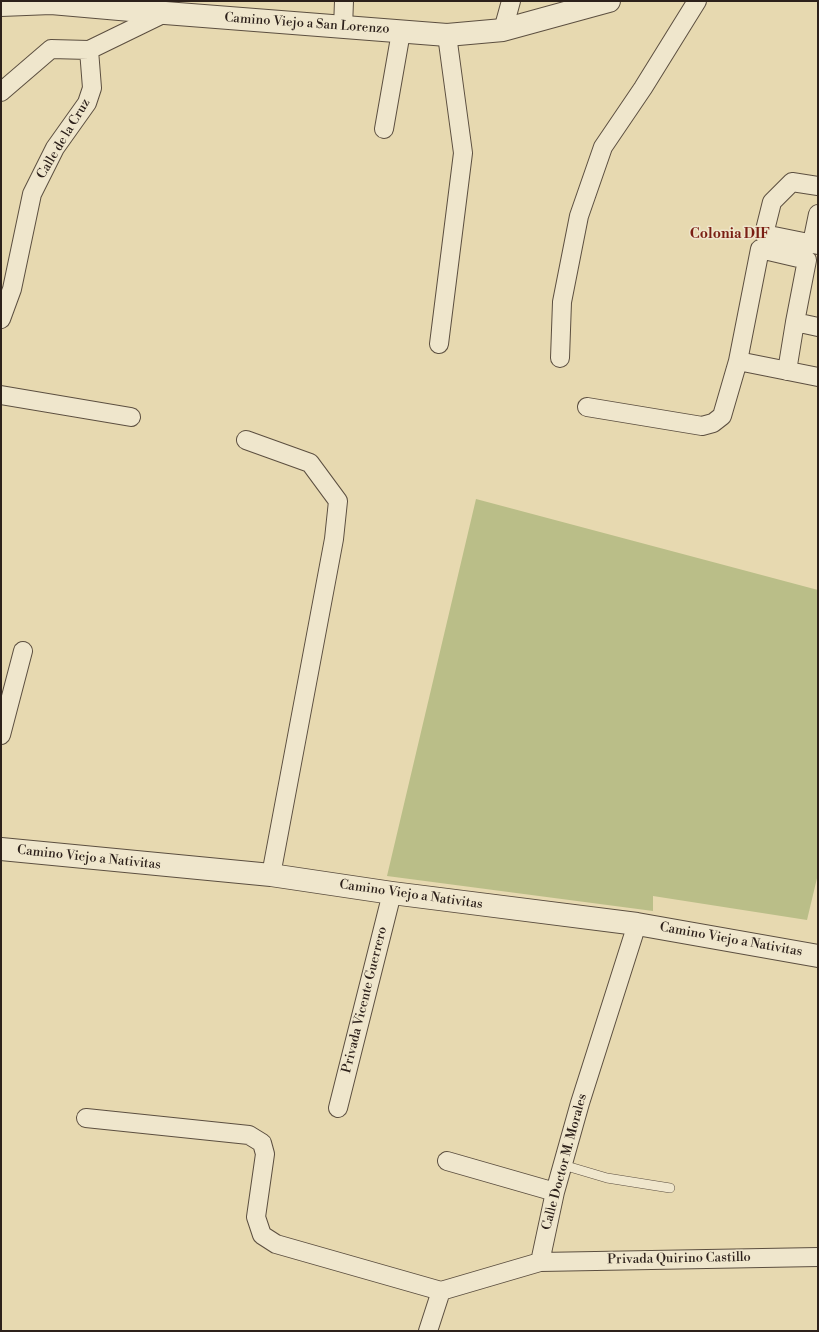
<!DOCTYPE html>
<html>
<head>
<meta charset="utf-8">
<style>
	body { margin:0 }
	#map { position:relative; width:819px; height:1332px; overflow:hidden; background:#e7d9b0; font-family:"Libre Bodoni",serif }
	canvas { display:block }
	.frame { position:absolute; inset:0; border:2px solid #2d211b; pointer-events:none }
</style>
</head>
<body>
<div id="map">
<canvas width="819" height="1332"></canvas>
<div class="frame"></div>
</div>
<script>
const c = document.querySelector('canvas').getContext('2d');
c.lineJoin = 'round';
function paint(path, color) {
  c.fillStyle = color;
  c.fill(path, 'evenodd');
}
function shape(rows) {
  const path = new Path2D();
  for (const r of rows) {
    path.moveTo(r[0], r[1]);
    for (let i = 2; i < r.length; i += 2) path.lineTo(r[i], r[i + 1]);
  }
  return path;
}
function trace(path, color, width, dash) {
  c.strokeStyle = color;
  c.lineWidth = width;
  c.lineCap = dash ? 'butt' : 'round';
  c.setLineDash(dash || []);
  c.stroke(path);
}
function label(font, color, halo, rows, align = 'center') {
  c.font = font + ' "Libre Bodoni",serif';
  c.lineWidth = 3;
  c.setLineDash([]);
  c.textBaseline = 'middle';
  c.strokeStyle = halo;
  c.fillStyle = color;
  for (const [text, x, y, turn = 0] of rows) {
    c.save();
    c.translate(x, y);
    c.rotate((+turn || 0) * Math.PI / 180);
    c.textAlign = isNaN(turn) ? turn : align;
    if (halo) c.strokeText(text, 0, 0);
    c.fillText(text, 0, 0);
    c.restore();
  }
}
paint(shape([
	[476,499,818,590,818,874,807,920,653,896,653,911,387,876]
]), '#babe88');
const service = shape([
	[563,1165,607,1178,670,1188]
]);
const minor = shape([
	[343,28,344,1],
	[503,30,511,1],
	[1,92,51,49,89,50,165,13],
	[384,129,401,32],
	[818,186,792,182,772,202,764,234,818,245],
	[812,243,818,214],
	[1,319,12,289,32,194,55,148,87,103,92,88,89,50],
	[439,344,463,153,447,35],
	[560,358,562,302,579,216,603,147,643,88,697,1],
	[738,361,760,249,807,260,795,322,818,327],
	[787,371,795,322],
	[1,395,131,417],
	[587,407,702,426,713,423,722,416,738,361,818,377],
	[246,440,310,463,338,501,334,539,271,875],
	[1,735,23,651],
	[338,1108,392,893],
	[86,1118,249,1135,262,1143,265,1154,256,1217,262,1235,276,1244,441,1291],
	[447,1161,555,1192],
	[540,1262,818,1257],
	[441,1291,540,1262,555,1192,580,1103,637,924],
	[428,1331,441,1291]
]);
const tertiary = shape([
	[1,5,51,3,165,13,447,35,503,30,609,1],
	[1,849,271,875,392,893,637,924,818,956]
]);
trace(service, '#5c4f40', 10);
trace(minor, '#5c4f40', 20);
trace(tertiary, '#5c4f40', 24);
trace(service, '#efe6cc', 9);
trace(minor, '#efe6cc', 18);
trace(tertiary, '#efe6cc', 22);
label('13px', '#2d211b', '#efe6cc', [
	["Camino Viejo a San Lorenzo",307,24,4],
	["Calle de la Cruz",64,139,-59],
	["Camino Viejo a Nativitas",89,858,6],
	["Camino Viejo a Nativitas",411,895,8],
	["Camino Viejo a Nativitas",731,940,10],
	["Privada Vicente Guerrero",365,1000,-76],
	["Calle Doctor M. Morales",565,1162,-75],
	["Privada Quirino Castillo",679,1259,-1]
]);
label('bold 14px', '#7a1f14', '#efe6cc', [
	["Colonia DIF",730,235]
]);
</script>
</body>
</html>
